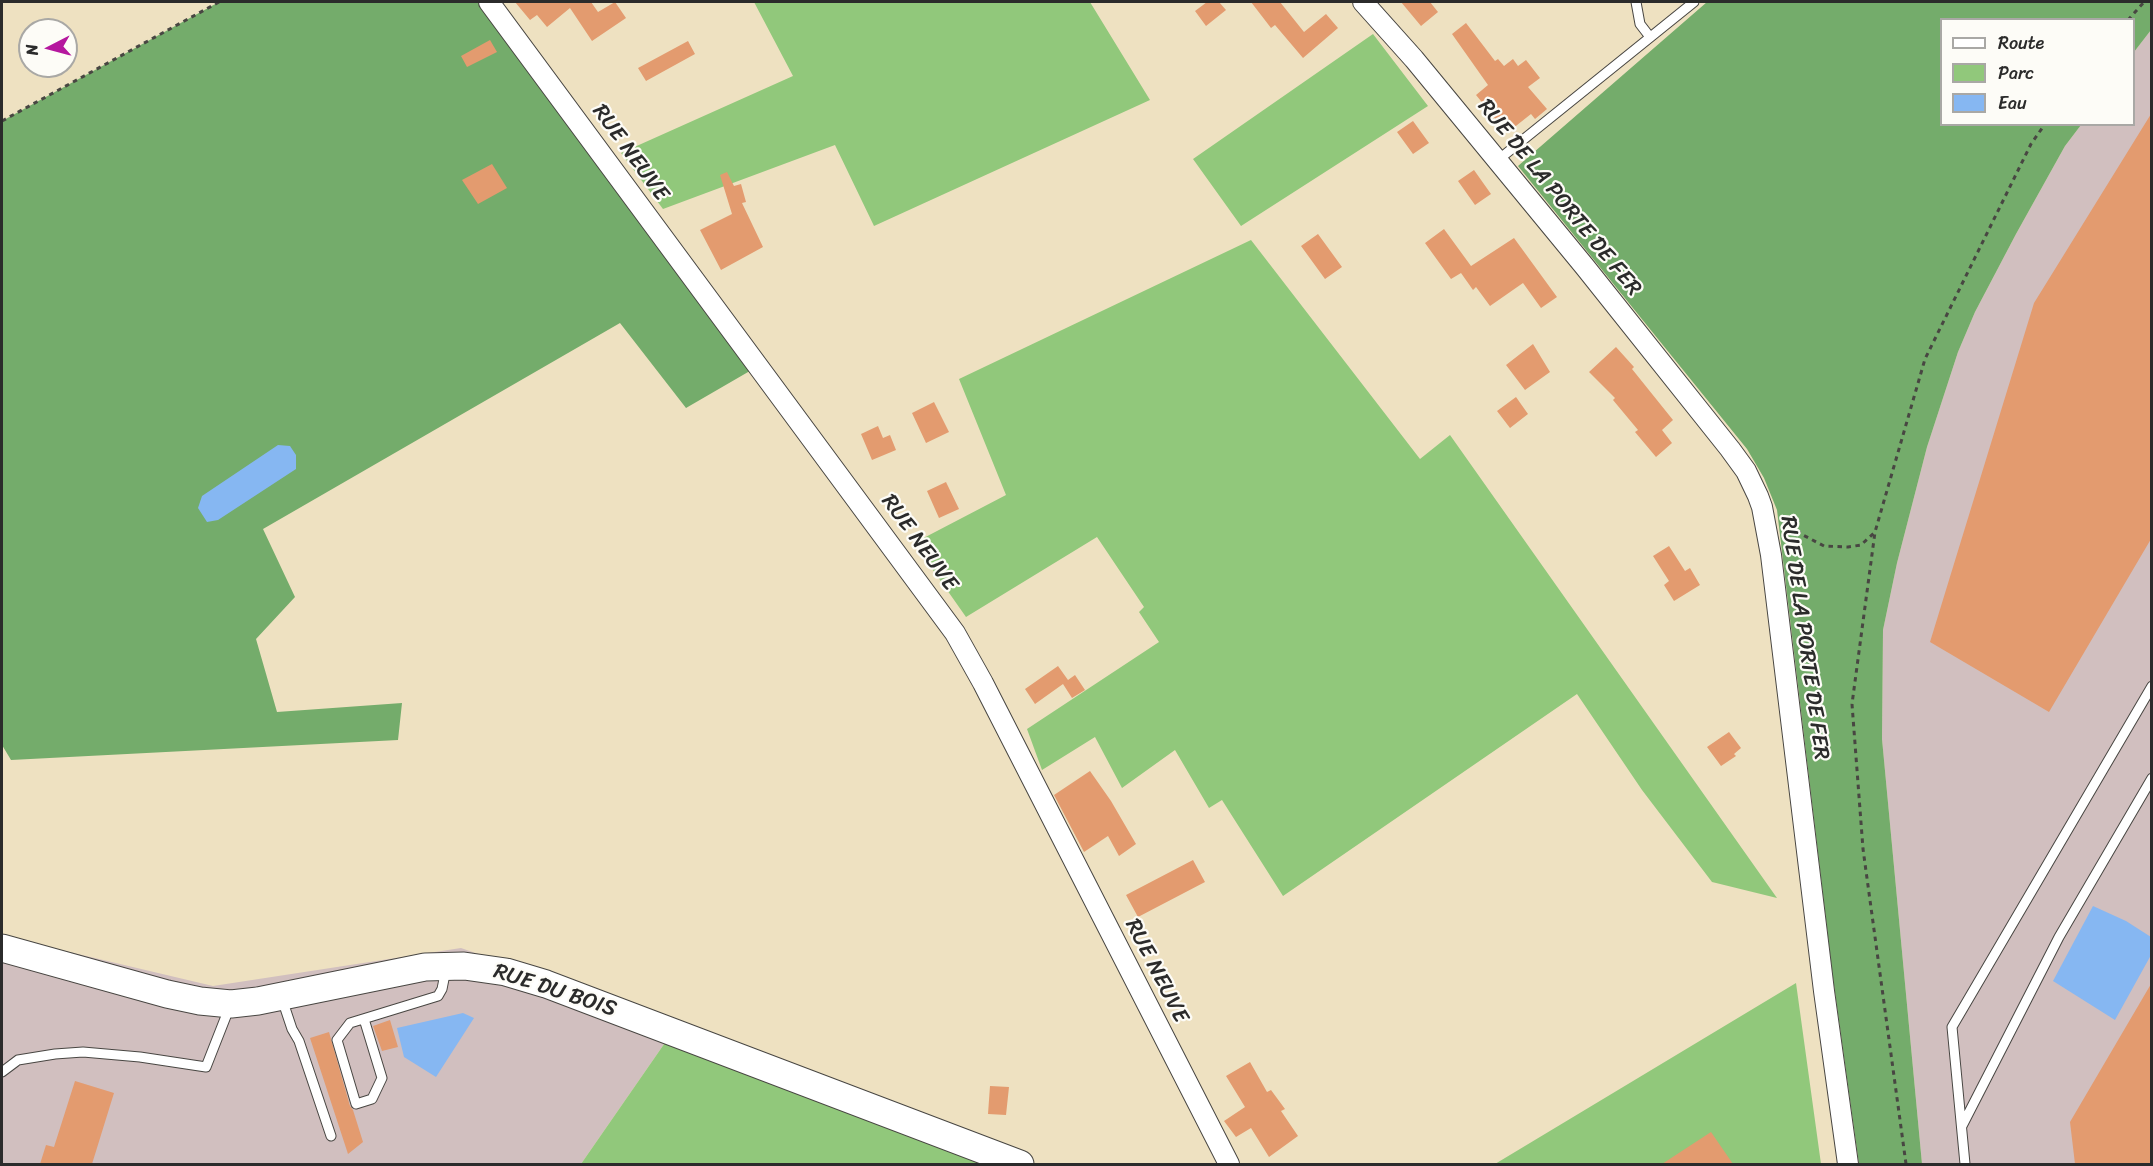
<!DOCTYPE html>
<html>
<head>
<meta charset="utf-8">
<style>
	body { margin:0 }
	#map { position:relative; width:2153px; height:1166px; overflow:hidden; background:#eee1c1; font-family:Sriracha,sans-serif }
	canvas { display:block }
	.frame { position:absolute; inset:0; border:3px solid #2b2b2b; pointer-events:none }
	.legend { position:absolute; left:1940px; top:18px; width:195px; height:108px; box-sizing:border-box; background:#fdfcf7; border:2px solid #a9a8a5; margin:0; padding:8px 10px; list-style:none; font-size:18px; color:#2b2b2b }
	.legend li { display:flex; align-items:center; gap:12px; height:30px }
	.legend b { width:30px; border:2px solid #a9a8a5 }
	.north { position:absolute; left:18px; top:18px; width:60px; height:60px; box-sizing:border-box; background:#fdfcf7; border:2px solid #a9a8a5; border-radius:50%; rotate:264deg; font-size:16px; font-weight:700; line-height:24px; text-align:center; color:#2b2b2b }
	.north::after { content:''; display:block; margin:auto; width:21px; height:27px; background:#b5179e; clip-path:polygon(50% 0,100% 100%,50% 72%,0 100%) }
</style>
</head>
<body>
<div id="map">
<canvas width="2153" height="1166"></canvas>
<div class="frame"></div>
<ul class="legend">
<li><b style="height:8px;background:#fff"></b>Route</li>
<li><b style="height:16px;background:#91c87b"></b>Parc</li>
<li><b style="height:16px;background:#86b7f2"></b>Eau</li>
</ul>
<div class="north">N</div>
</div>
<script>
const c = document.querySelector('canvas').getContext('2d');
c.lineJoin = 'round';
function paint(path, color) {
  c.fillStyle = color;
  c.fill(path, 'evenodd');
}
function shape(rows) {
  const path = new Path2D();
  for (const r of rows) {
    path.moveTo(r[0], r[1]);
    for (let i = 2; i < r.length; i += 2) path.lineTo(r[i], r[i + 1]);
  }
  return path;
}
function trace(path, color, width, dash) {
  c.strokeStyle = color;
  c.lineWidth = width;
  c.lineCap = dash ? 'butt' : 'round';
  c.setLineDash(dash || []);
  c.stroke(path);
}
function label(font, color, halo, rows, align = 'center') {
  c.font = font + ' Sriracha,sans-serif';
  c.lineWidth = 4.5;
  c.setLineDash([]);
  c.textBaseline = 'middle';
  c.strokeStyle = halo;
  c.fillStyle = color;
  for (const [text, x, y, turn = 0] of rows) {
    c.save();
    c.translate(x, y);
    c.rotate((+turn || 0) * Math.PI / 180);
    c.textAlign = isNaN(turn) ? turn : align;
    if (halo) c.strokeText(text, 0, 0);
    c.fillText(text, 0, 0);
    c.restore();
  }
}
paint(shape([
	[2151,30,2151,1164,1922,1164,1882,739,1883,630,1897,563,1927,447,1958,352,1975,312,2016,234,2065,146,2081,125,2134,124,2134,52],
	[6,937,213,986,461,948,678,1024,581,1164,2,1164,2,949]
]), '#d1bfbf');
paint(shape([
	[754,2,1090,2,1150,100,874,226,835,145,663,209,621,153,793,76],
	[1373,34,1428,106,1241,226,1193,159],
	[1251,240,1420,459,1450,435,1777,898,1712,882,1642,790,1577,694,1283,896,1222,800,1209,808,1175,750,1122,788,1095,737,1042,770,1027,729,1159,642,1139,612,1144,607,1097,537,966,617,914,543,1006,495,959,379],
	[1796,983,1821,1164,1495,1164],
	[678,1024,983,1164,581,1164]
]), '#91c87b');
paint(shape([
	[219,2,487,2,755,368,686,408,620,323,263,529,295,597,256,639,277,712,402,703,398,740,11,760,2,745,2,121],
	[1707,2,2151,2,2151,30,2134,52,2134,20,1942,20,1942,124,2081,125,2065,146,2016,234,1975,312,1958,352,1927,447,1897,563,1883,630,1882,739,1922,1164,1859,1164,1833,978,1777,510,1764,478,1747,449,1518,166]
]), '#74ac6b');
paint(shape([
	[278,445,290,446,296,455,296,469,218,520,207,522,198,508,202,496],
	[2093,906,2126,921,2151,937,2151,955,2115,1020,2053,981],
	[463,1013,474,1018,436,1077,404,1057,397,1028]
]), '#86b7f2');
paint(shape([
	[515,2,591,2,598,12,615,2,626,18,592,41,570,8,547,27,537,15,530,20],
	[1207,2,1219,2,1226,10,1206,26,1195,11],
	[1251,2,1280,2,1304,32,1326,14,1338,28,1303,58,1275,25,1271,28],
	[1401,2,1430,2,1438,12,1421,26],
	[1466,23,1495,61,1498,59,1504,66,1513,59,1518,66,1526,60,1540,78,1528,87,1547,109,1535,119,1531,114,1507,133,1476,95,1488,85,1452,34],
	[490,40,497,52,467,67,461,56],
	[688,41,695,54,646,81,638,68],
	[2151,114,2151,539,2049,712,1930,642,2034,303],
	[1413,121,1429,143,1413,154,1397,132],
	[492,164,507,188,478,204,462,180],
	[1474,170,1491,194,1475,205,1458,181],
	[727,172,734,186,741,184,746,202,742,203,763,247,721,270,700,230,732,214,720,175],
	[1444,229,1471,266,1514,238,1557,297,1541,308,1523,283,1490,306,1476,287,1473,290,1461,273,1451,279,1425,243],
	[1318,234,1342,267,1325,279,1301,246],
	[1533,344,1550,372,1525,390,1506,365],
	[1616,347,1634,367,1632,369,1673,420,1662,430,1672,443,1656,457,1635,432,1638,430,1613,400,1615,398,1589,372],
	[1516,397,1528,414,1510,428,1497,411],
	[934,402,949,432,926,443,912,413],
	[878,426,883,438,890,435,896,450,872,460,861,434],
	[946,482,959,509,939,518,927,491],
	[1669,546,1685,571,1690,568,1700,585,1674,601,1664,585,1669,581,1653,556],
	[1058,666,1068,680,1075,675,1085,690,1072,698,1063,684,1035,704,1025,689],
	[1729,732,1741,748,1734,754,1736,756,1721,766,1707,747],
	[1090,771,1111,801,1136,844,1119,856,1108,836,1084,852,1054,795],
	[1193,860,1205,882,1138,917,1126,895],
	[2151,984,2151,1164,2075,1164,2070,1122],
	[390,1020,398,1047,382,1051,373,1026],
	[329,1032,350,1106,353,1110,363,1142,348,1154,310,1038],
	[1250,1062,1267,1092,1271,1090,1285,1109,1281,1111,1298,1136,1269,1157,1251,1128,1236,1137,1224,1121,1245,1107,1226,1076],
	[75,1081,114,1093,92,1164,40,1164,46,1145,54,1147],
	[990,1086,1009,1087,1006,1115,988,1114],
	[1711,1132,1733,1164,1662,1164]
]), '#e39b6f');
const lane = shape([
	[1636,2,1640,24,1650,37],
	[1498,160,1694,2],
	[282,999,292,1029,299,1041,331,1136],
	[364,1019,382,1078,372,1099,356,1104,337,1040,350,1023,438,996,442,989,446,969],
	[2,1072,18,1060,55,1054,83,1052,140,1057,206,1067,230,1006],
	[1962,1126,2059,937,2152,778],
	[1965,1164,1952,1027,2152,686]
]);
const street = shape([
	[489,2,955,633,983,683,1229,1164],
	[1363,2,1414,59,1585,267,1730,449,1746,471,1758,496,1762,507,1771,555,1824,991,1848,1164]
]);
const secondary = shape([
	[2,948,167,994,200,1001,231,1004,258,1001,425,967,464,966,506,972,546,984,1020,1164]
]);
trace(lane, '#484642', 11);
trace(street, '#484642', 22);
trace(secondary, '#484642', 29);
trace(shape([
	[2128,20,2144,2],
	[2,121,219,2],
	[1782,520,1803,535,1824,546,1848,547,1861,545,1874,533],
	[1906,1164,1863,849,1852,704,1875,532,1925,359,2031,144,2045,124]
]), '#484642', 3, [4.5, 4.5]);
trace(lane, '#fff', 9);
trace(street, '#fff', 20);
trace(secondary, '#fff', 27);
label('22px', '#2b2b2b', '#fdfcf7', [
	["RUE NEUVE",630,153,54],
	["RUE DE LA PORTE DE FER",1559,198,51],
	["RUE NEUVE",919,543,54],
	["RUE DE LA PORTE DE FER",1804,638,82],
	["RUE NEUVE",1156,971,63],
	["RUE DU BOIS",555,991,18]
]);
</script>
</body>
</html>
